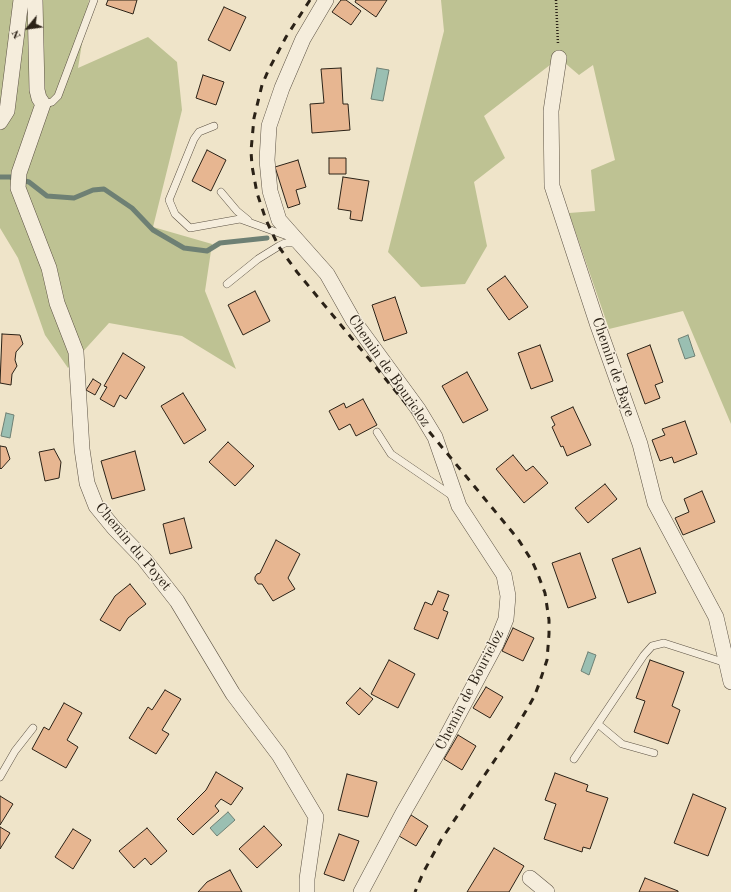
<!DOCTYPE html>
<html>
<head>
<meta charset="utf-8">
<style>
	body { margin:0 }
	#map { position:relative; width:731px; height:892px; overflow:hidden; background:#efe4c9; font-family:"Old Standard TT",serif }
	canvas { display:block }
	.north { position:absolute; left:8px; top:8px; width:40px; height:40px; -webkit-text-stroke:3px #f5eddc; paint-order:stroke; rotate:241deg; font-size:11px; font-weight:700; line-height:16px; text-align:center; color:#2b2217 }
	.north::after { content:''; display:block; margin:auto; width:14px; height:18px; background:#2b2217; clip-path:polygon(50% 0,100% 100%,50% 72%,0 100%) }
</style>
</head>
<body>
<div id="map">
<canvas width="731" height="892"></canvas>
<div class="north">N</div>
</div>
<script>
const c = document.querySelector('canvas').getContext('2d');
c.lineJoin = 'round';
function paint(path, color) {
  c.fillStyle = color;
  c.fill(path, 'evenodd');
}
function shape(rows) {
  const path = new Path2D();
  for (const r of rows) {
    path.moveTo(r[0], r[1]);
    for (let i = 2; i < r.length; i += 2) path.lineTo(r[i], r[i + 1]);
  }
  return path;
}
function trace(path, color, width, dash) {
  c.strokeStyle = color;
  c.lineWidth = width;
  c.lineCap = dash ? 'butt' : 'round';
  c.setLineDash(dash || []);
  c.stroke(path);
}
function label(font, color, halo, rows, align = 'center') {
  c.font = font + ' "Old Standard TT",serif';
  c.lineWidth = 3;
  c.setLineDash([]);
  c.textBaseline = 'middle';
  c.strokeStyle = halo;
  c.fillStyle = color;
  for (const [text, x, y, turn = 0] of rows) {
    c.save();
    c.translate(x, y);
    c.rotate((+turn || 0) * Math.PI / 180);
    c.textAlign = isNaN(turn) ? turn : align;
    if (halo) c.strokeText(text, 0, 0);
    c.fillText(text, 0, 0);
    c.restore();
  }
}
paint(shape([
	[0,0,89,0,78,68,148,37,177,62,182,110,153,227,212,244,205,291,236,369,182,336,109,323,68,368,45,335,18,258,0,228],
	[441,0,731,0,731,424,683,311,609,329,569,213,595,211,591,170,615,160,593,65,579,75,559,58,484,116,505,158,474,182,487,246,465,284,421,287,388,252,444,31]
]), '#bec293');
const water = shape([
	[377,68,389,70,383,101,371,99,377,68],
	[688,335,695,356,685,359,678,339,688,335],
	[6,413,14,415,10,438,1,436,6,413],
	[588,652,596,655,589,675,581,671,588,652],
	[228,812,235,820,217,836,210,828,228,812]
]);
paint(water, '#9abfb2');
trace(water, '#6e8074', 1);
trace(shape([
	[0,177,10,177,29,182,47,196,74,198,93,190,104,189,132,208,153,230,184,248,207,251,220,243,267,238]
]), '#6e8074', 5);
const building = shape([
	[108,0,137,0,133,14,106,5,108,0],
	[341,0,346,0,361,11,351,25,332,12,341,0],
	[356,0,387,0,376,17,355,2,356,0],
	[224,7,246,17,230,51,208,40,224,7],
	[341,68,343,104,348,104,350,130,312,133,310,104,324,103,321,69,341,68],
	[203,75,224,82,216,105,196,98,203,75],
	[207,150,226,160,211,191,192,181,207,150],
	[329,158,346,158,346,174,329,174,329,158],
	[298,160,306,187,296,190,300,204,288,208,275,167,298,160],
	[343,177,369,181,362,221,350,219,351,211,338,209,343,177],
	[505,276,528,307,509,320,487,289,505,276],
	[255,291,270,321,243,335,228,305,255,291],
	[395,297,407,333,384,341,372,305,395,297],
	[2,334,20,335,23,344,16,352,15,360,17,366,12,374,11,385,0,383,2,334],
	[540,345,553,381,531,389,518,353,540,345],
	[650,345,663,382,655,385,660,398,645,404,627,354,650,345],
	[123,353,145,367,126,399,120,395,114,407,100,399,107,387,104,386,123,353],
	[467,372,488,410,463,423,442,386,467,372],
	[93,379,101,384,95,395,86,390,93,379],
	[183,393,206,430,184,444,161,406,183,393],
	[363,399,377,425,356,436,350,424,339,430,329,411,344,403,346,408,363,399],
	[573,407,591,445,567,456,563,446,561,447,552,427,555,425,551,417,573,407],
	[685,421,697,454,674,463,672,457,660,461,652,440,665,435,662,429,685,421],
	[228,442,254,466,235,486,209,462,228,442],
	[0,446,6,447,10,459,1,469,0,468,0,446],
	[54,449,61,462,59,478,45,481,39,452,54,449],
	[135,451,145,490,112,499,101,461,135,451],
	[513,455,526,471,533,466,548,483,524,503,496,469,513,455],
	[605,484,617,499,588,523,575,508,605,484],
	[702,491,715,522,683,535,675,518,689,512,684,499,702,491],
	[184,518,192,548,170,554,163,524,184,518],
	[276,540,300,554,288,578,295,589,273,601,262,584,258,584,255,580,255,577,257,574,260,573,276,540],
	[640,548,656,593,628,603,612,559,640,548],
	[580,553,596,598,568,608,552,563,580,553],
	[130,584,146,604,128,618,120,631,100,620,115,596,130,584],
	[438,591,449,595,443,610,448,612,438,639,414,629,425,602,432,605,438,591],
	[513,628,534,638,523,661,502,651,513,628],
	[389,660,415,674,398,708,371,694,389,660],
	[650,660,684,672,672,706,680,710,668,744,634,732,645,701,636,698,650,660],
	[486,687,503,697,490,718,473,708,486,687],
	[360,688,373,699,359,715,346,703,360,688],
	[165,690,181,699,162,730,169,734,156,754,129,738,148,707,152,710,165,690],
	[64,703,82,713,67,740,78,747,66,768,32,749,44,727,49,730,64,703],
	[458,735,476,746,462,770,444,759,458,735],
	[216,772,243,788,231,805,221,799,215,806,219,811,193,835,177,819,206,790,216,772],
	[555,773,588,785,586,791,608,798,590,849,583,847,582,852,544,839,556,804,545,800,555,773],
	[347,774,377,782,368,817,338,810,347,774],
	[693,794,726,808,708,856,674,843,693,794],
	[0,796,13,804,0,825,0,796],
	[411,815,428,826,416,846,399,836,411,815],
	[264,826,282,845,257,868,239,849,264,826],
	[0,827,10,833,0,849,0,827],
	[147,828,167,851,151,865,145,858,134,868,119,851,147,828],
	[73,829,91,840,73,869,55,857,73,829],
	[339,834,359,841,344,881,324,874,339,834],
	[494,848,524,866,509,892,467,892,494,848],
	[230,870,242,892,198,892,207,882,230,870],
	[645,878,678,891,678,892,639,892,645,878]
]);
paint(building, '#e7b691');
trace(building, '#2b2217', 1);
const service = shape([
	[43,104,52,102,58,96,94,0],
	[214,126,199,132,194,139,169,200,175,214,190,228,240,219,290,237],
	[221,192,237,211,248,220],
	[227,284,258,259,279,246,285,243,298,243],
	[377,432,391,454,454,497],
	[598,724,622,744,654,753],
	[574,759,644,655,652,646,664,643,726,663],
	[0,777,15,751,33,728]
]);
const minor = shape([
	[35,0,37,90,39,98,43,104,19,173,18,188,49,268,57,303,76,352,82,449,87,483,96,506,114,528,144,559,177,601,233,694,279,755,316,817,307,879,307,892],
	[326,0,303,39,282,88,269,126,267,160,270,191,279,220,327,274,353,320,418,409,435,437,459,506,504,575,508,596,506,619,496,644,441,747,403,813,361,892],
	[559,58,551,111,552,186,597,323,640,444,655,503,716,617,731,682],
	[0,122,7,111,21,0],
	[530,878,547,892]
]);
trace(service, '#5c5244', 8);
trace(minor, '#5c5244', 16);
trace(shape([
	[556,0,558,44]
]), '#2b2217', 2.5, [1, 2]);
trace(service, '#f5eddc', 7);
trace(minor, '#f5eddc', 15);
trace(shape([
	[310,0,286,37,268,71,262,85,254,118,251,151,252,166,257,193,266,220,279,247,297,272,518,539,532,561,537,572,545,593,549,620,549,634,547,660,539,684,534,697,513,733,441,840,423,873,415,892]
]), '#2b2217', 3, [7, 7]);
label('15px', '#2b2217', '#f5eddc', [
	["Chemin de Baye",613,367,71],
	["Chemin de Bouricloz",389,371,55],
	["Chemin du Poyet",133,547,50],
	["Chemin de Bouricloz",470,690,-63]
]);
</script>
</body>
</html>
